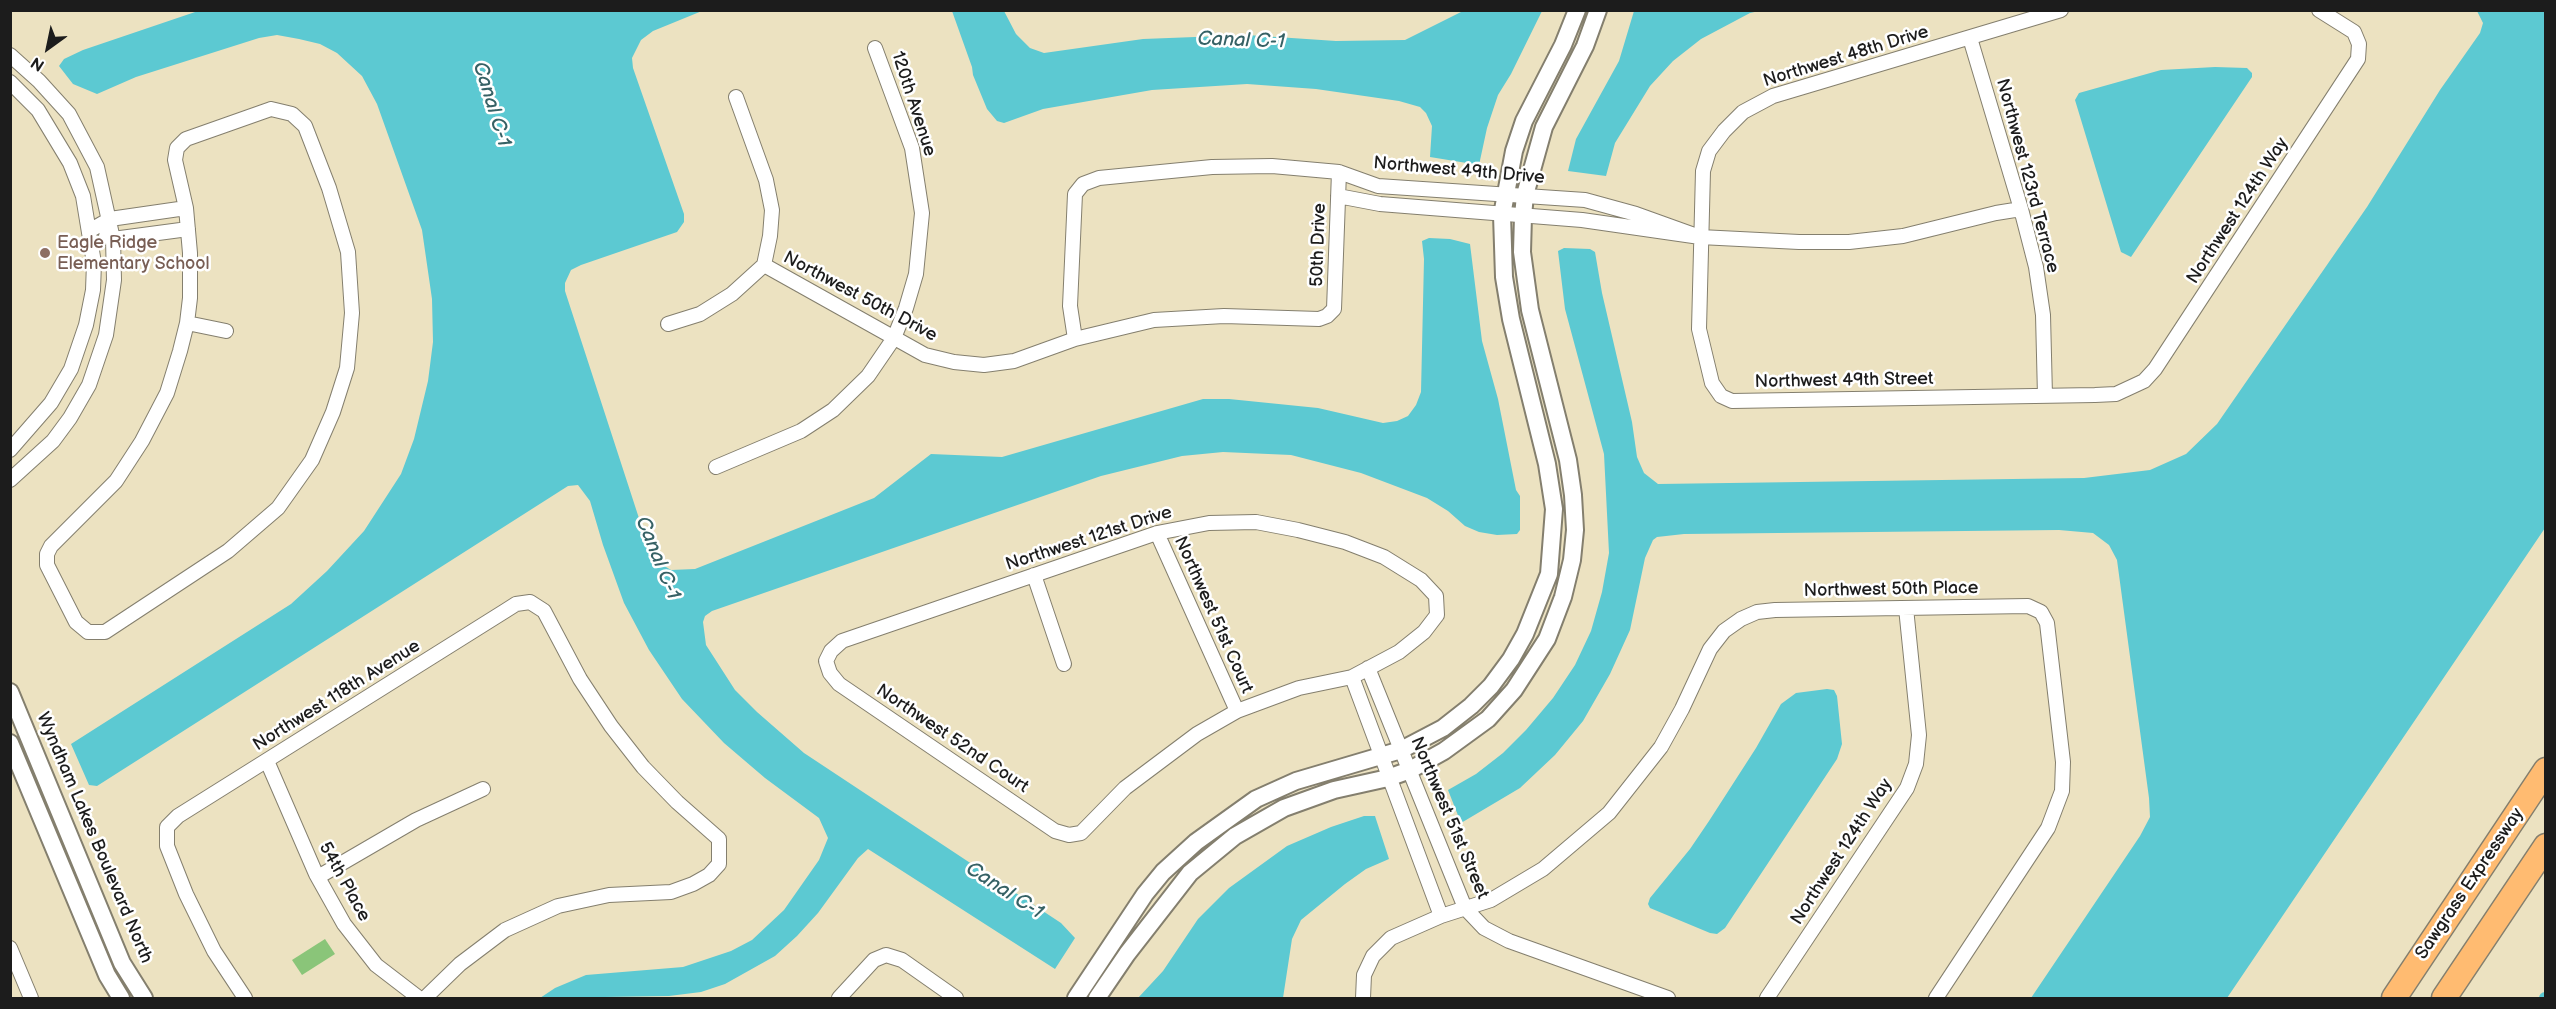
<!DOCTYPE html>
<html>
<head>
<meta charset="utf-8">
<style>
	body { margin:0 }
	#map { position:relative; width:2556px; height:1009px; overflow:hidden; background:#ece2c1; font-family:"Balsamiq Sans",sans-serif }
	canvas { display:block }
	.frame { position:absolute; inset:0; border:12px solid #1c1c1c; pointer-events:none }
	.north { position:absolute; left:18px; top:18px; width:60px; height:60px; -webkit-text-stroke:4px #fff; paint-order:stroke; rotate:213deg; font-size:16px; font-weight:700; line-height:24px; text-align:center; color:#1c1c1c }
	.north::after { content:''; display:block; margin:auto; width:21px; height:27px; background:#1c1c1c; clip-path:polygon(50% 0,100% 100%,50% 72%,0 100%) }
</style>
</head>
<body>
<div id="map">
<canvas width="2556" height="1009"></canvas>
<div class="frame"></div>
<div class="north">N</div>
</div>
<script>
const c = document.querySelector('canvas').getContext('2d');
c.lineJoin = 'round';
function paint(path, color) {
  c.fillStyle = color;
  c.fill(path, 'evenodd');
}
function shape(rows) {
  const path = new Path2D();
  for (const r of rows) {
    path.moveTo(r[0], r[1]);
    for (let i = 2; i < r.length; i += 2) path.lineTo(r[i], r[i + 1]);
  }
  return path;
}
function trace(path, color, width, dash) {
  c.strokeStyle = color;
  c.lineWidth = width;
  c.lineCap = dash ? 'butt' : 'round';
  c.setLineDash(dash || []);
  c.stroke(path);
}
function label(font, color, halo, rows, align = 'center') {
  c.font = font + ' "Balsamiq Sans",sans-serif';
  c.lineWidth = 5;
  c.setLineDash([]);
  c.textBaseline = 'middle';
  c.strokeStyle = halo;
  c.fillStyle = color;
  for (const [text, x, y, turn = 0] of rows) {
    c.save();
    c.translate(x, y);
    c.rotate((+turn || 0) * Math.PI / 180);
    c.textAlign = isNaN(turn) ? turn : align;
    if (halo) c.strokeText(text, 0, 0);
    c.fillText(text, 0, 0);
    c.restore();
  }
}
paint(shape([
	[325,939,335,954,302,975,292,960]
]), '#8ac579');
paint(shape([
	[201,10,702,11,653,31,641,40,632,58,633,68,684,214,684,222,677,232,581,265,571,270,565,283,565,291,649,549,656,561,671,570,695,569,874,498,931,454,1002,457,1203,399,1229,399,1318,408,1383,423,1397,421,1408,416,1416,405,1421,392,1424,259,1422,241,1429,238,1450,239,1470,244,1482,341,1498,399,1516,490,1520,496,1520,530,1517,534,1497,535,1479,532,1465,526,1448,511,1427,498,1361,473,1291,455,1223,452,1182,456,1101,476,712,611,705,616,703,622,706,645,735,690,757,712,804,753,1061,923,1075,938,1055,969,868,849,858,858,818,913,797,936,775,956,725,984,701,992,669,996,540,998,555,988,586,975,683,967,731,951,752,940,784,910,819,860,828,838,819,818,765,778,724,743,682,699,649,650,624,603,603,545,590,501,578,485,568,486,97,786,89,785,71,744,291,604,327,571,364,531,401,474,414,439,428,381,433,342,432,299,422,230,377,104,362,76,337,53,320,44,299,39,277,35,259,38,136,77,97,94,73,84,59,66,64,59,83,50],
	[952,11,1004,11,1016,34,1030,48,1044,53,1143,39,1247,35,1336,41,1405,40,1463,11,1542,11,1511,74,1498,95,1487,128,1479,165,1430,157,1432,126,1426,113,1420,107,1399,101,1316,89,1247,84,1152,90,1043,109,1004,123,997,121,987,109,973,75,972,67],
	[1634,11,1759,11,1750,13,1701,39,1673,61,1650,86,1615,143,1606,176,1568,171,1576,139,1619,61],
	[2477,11,2545,11,2545,528,2227,998,2031,998,2140,836,2150,817,2149,798,2117,560,2109,545,2093,533,2059,530,1684,534,1657,537,1653,540,1645,558,1630,630,1610,674,1583,721,1555,755,1520,788,1461,823,1448,790,1476,774,1503,753,1526,730,1553,698,1575,665,1591,631,1602,592,1609,553,1604,454,1565,309,1558,251,1564,248,1590,249,1595,252,1602,293,1632,422,1637,457,1644,473,1658,484,2084,478,2150,470,2186,454,2217,424,2367,207,2440,90,2480,33,2483,23],
	[2215,67,2247,68,2252,73,2252,77,2131,257,2121,252,2075,100,2079,93,2161,70],
	[1827,689,1834,690,1837,696,1842,744,1837,759,1725,928,1717,934,1710,933,1650,908,1648,904,1650,898,1690,849,1709,821,1756,748,1781,704,1796,693],
	[1364,816,1375,816,1389,859,1366,869,1345,884,1301,920,1292,939,1283,998,1138,998,1163,971,1198,919,1229,888,1287,846,1331,827]
]), '#5cc9d2');
trace(shape([
	[2545,998,2546,998]
]), '#5cc9d2', 12);
const minor = shape([
	[2061,10,1773,96,1743,112,1724,131,1709,151,1703,171,1699,329,1712,383,1721,396,1732,401,2095,395,2116,394,2144,381,2155,369,2358,59,2359,44,2354,32,2319,10],
	[1970,38,2021,209,2036,267,2043,315,2045,396],
	[10,55,39,81,69,114,97,167,113,239,114,280,106,335,89,385,70,418,53,441,10,480],
	[10,82,38,110,70,163,83,196,94,263,93,290,86,325,71,369,51,403,10,450],
	[271,109,292,114,305,126,329,188,348,252,352,313,347,368,333,412,312,460,278,508,228,551,105,632,88,632,76,622,47,565,47,554,51,546,116,481,142,441,167,393,180,351,187,323,190,298,190,253,186,208,175,160,177,148,186,139,271,109],
	[1338,196,1380,204,1582,220,1700,237,1799,242,1849,242,1903,236,1996,213,2021,209],
	[89,231,110,219,186,208],
	[106,236,113,239,188,229],
	[764,265,925,355,954,362,984,365,1014,361,1075,339,1154,320,1224,316,1319,319,1327,316,1334,309,1339,172],
	[187,323,226,331],
	[668,324,700,314,732,294,764,265,770,236,772,210,766,180,736,97],
	[1075,339,1070,306,1075,194,1083,184,1099,178,1212,167,1272,166,1339,172,1378,186,1585,200,1636,214,1700,237],
	[716,467,801,431,833,410,868,376,894,338,906,308,916,274,922,213,912,148,875,48],
	[1256,522,1298,530,1345,542,1384,557,1421,580,1436,596,1437,615,1424,632,1399,652,1352,677,1299,688,1237,711,1197,734,1125,788,1081,833,1069,835,1055,831,839,684,830,673,826,661,831,651,842,641,1157,533,1209,523,1256,522],
	[1157,533,1237,711],
	[1034,575,1064,664],
	[1368,668,1465,908,1484,928,1509,941,1668,998],
	[1352,677,1441,916],
	[267,761,316,874,344,924,376,965,419,998],
	[318,877,416,820,483,789],
	[10,948,31,998],
	[245,998,214,951,186,894,167,846,167,827,178,816,505,611,516,604,530,602,544,611,580,679,611,726,643,767,677,802,719,839,719,864,709,875,693,884,671,892,609,895,558,906,505,930,460,964,425,998],
	[839,998,874,960,886,955,902,960,956,998],
	[1363,998,1364,975,1373,956,1391,938,1441,916,1491,900,1543,869,1609,813,1661,747,1682,709,1710,649,1724,631,1741,619,1757,612,1775,610,2028,606,2041,612,2047,623,2063,762,2062,791,2048,828,1936,998],
	[1767,998,1907,788,1916,764,1919,735,1906,608]
]);
const tertiary = shape([
	[10,692,122,963,144,998],
	[10,743,107,975,121,998],
	[1076,998,1145,894,1163,872,1196,842,1256,799,1296,781,1401,750,1443,728,1471,706,1491,686,1511,659,1525,634,1549,574,1554,509,1547,464,1511,319,1504,277,1502,215,1514,151,1524,121,1563,45,1577,10],
	[1097,998,1127,954,1190,873,1235,836,1284,808,1334,790,1388,778,1410,770,1444,751,1488,719,1514,690,1547,639,1563,597,1572,560,1575,530,1573,495,1568,460,1530,310,1522,252,1523,216,1525,195,1544,127,1585,46,1598,10]
]);
const motorway = shape([
	[2394,998,2546,770],
	[2444,998,2546,846]
]);
trace(minor, '#847f6e', 16);
trace(tertiary, '#847f6e', 20);
trace(motorway, '#847f6e', 27);
trace(minor, '#fff', 14);
trace(tertiary, '#fff', 16);
trace(motorway, '#ffbb71', 24);
for (const [x, y, r, color] of [
	[45,253,6,"#8d6e63"]
]) {
  const dot = new Path2D();
  dot.arc(x, y, r, 0, 2 * Math.PI);
  c.fillStyle = color;
  c.fill(dot);
  trace(dot, '#fff', 2);
}
label('18px', '#1c1c1c', '#fff', [
	["Northwest 48th Drive",1846,57,-17],
	["120th Avenue",913,104,72],
	["Northwest 49th Drive",1459,171,5],
	["Northwest 123rd Terrace",2027,176,75],
	["Northwest 124th Way",2238,211,-57],
	["50th Drive",1319,245,-88],
	["Northwest 50th Drive",860,297,28],
	["Northwest 49th Street",1844,381,-1],
	["Northwest 121st Drive",1089,539,-18],
	["Northwest 50th Place",1891,590,-1],
	["Northwest 51st Court",1213,615,66],
	["Northwest 118th Avenue",337,696,-32],
	["Northwest 52nd Court",952,739,34],
	["Northwest 51st Street",1449,818,67],
	["Wyndham Lakes Boulevard North",94,838,67],
	["Northwest 124th Way",1842,852,-57],
	["54th Place",344,882,61],
	["Sawgrass Expressway",2470,884,-56]
]);
label('18px', '#785e54', '#fff', [
	["Eagle Ridge",57,243],
	["Elementary School",57,264]
], 'left');
label('italic 20px', '#366165', '#fff', [
	["Canal C-1",1241,41,2],
	["Canal C-1",491,104,73],
	["Canal C-1",657,558,68],
	["Canal C-1",1004,891,33]
]);
</script>
</body>
</html>
